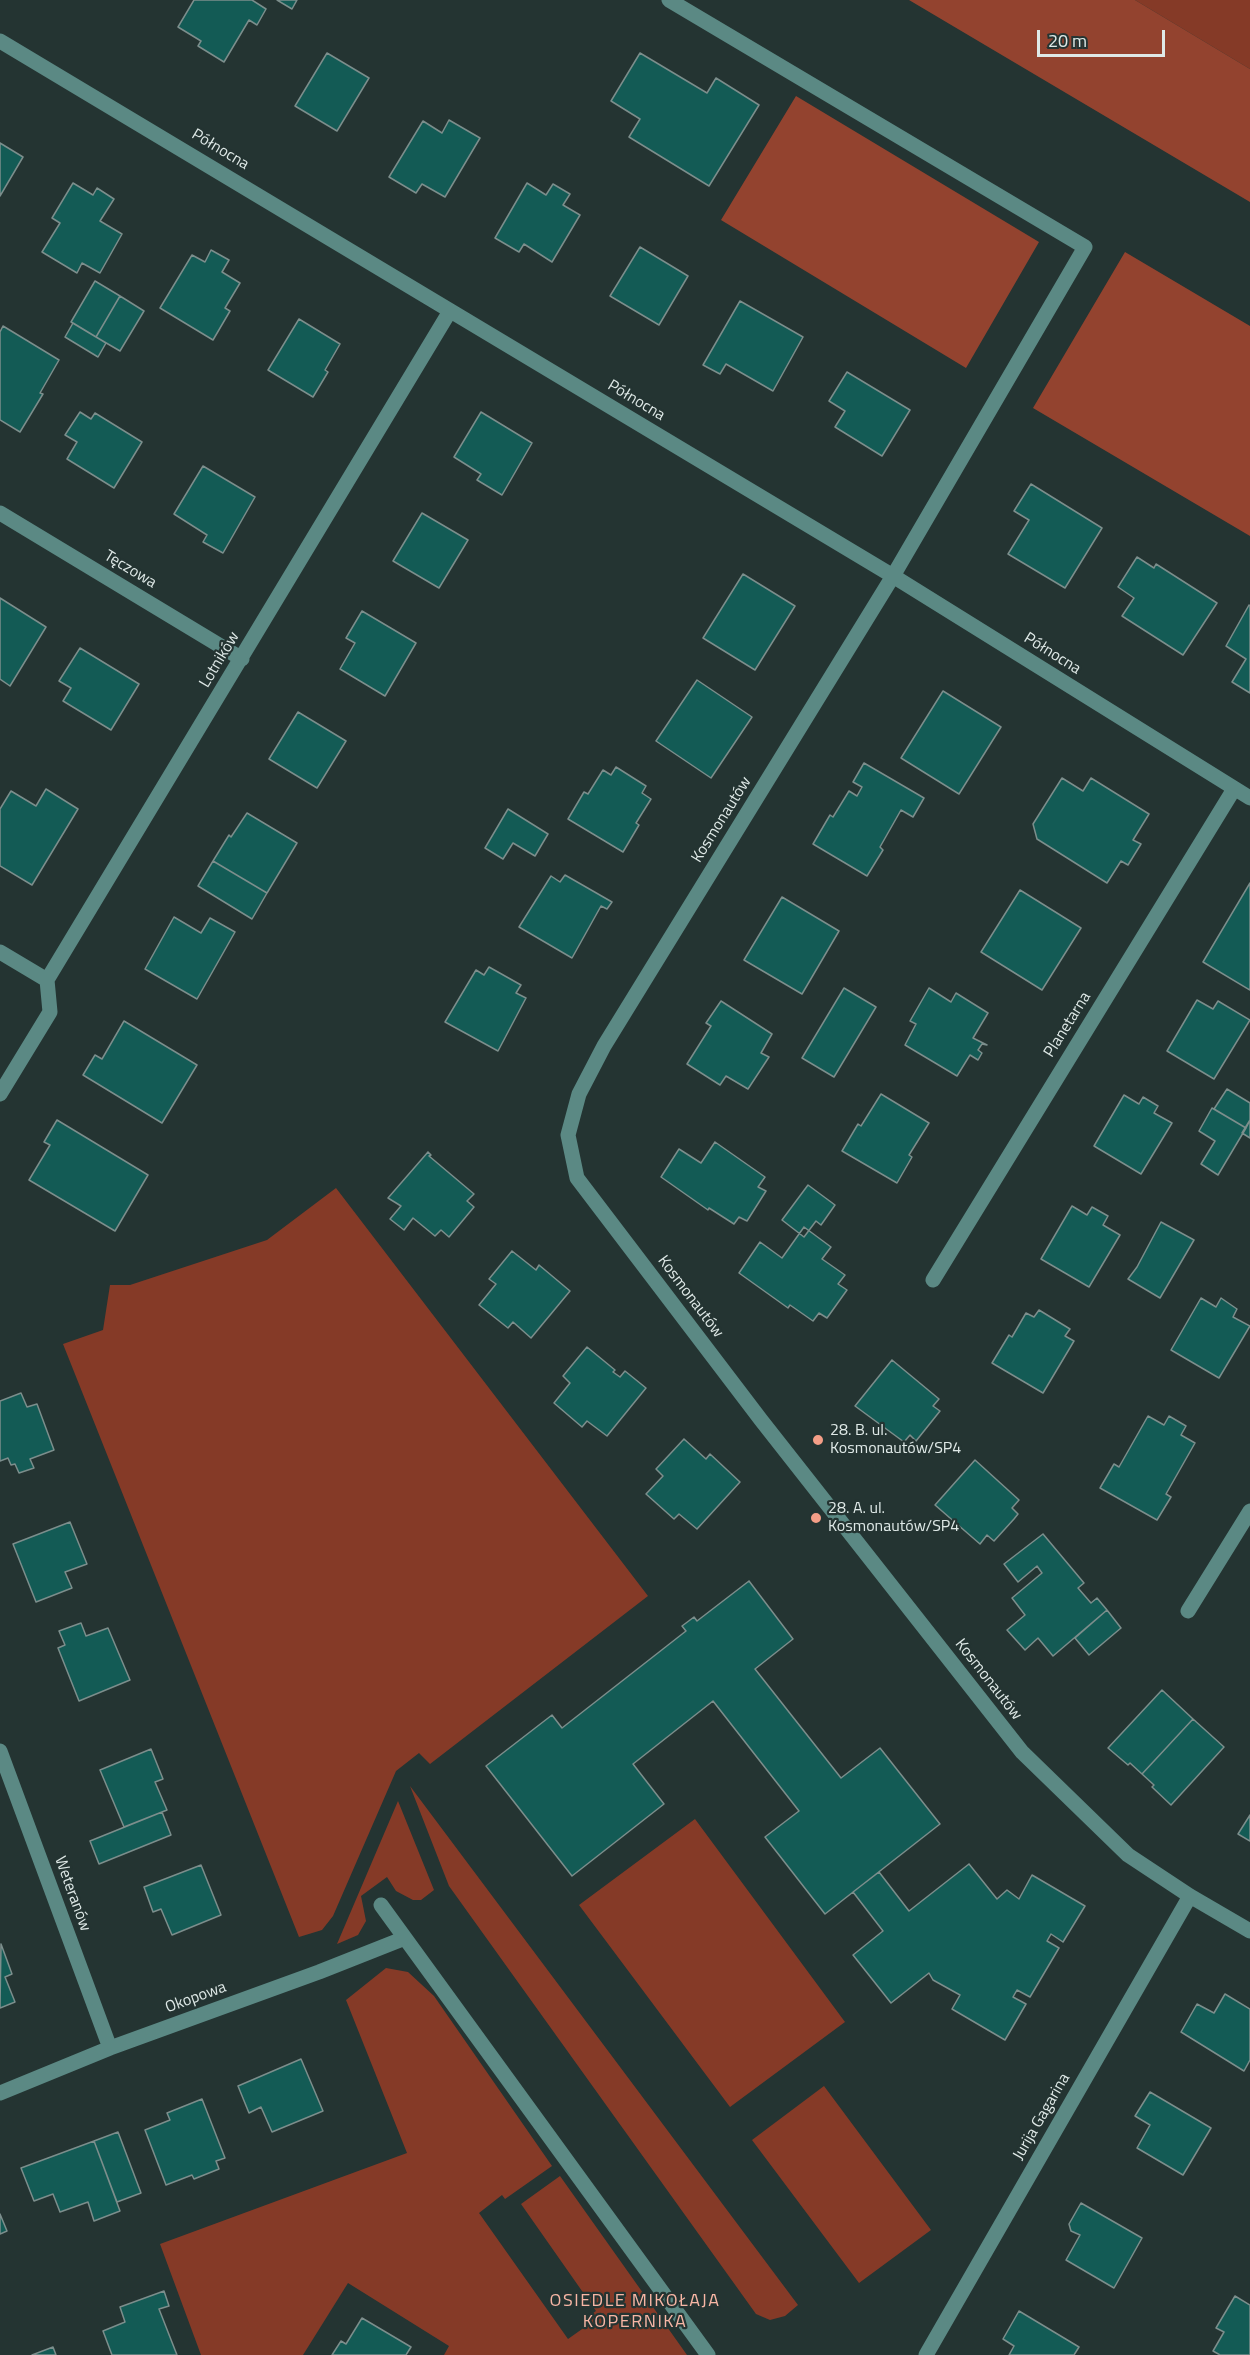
<!DOCTYPE html>
<html>
<head>
<meta charset="utf-8">
<style>
	body { margin:0 }
	#map { position:relative; width:1250px; height:2355px; overflow:hidden; background:#243432; font-family:"Titillium Web",sans-serif }
	canvas { display:block }
	.scale { position:absolute; left:1037px; top:30px; width:128px; height:27px; box-sizing:border-box; border:3px solid #dfe9e7; border-top:0; padding-left:8px; font-size:18px; line-height:21px; white-space:nowrap; color:#dfe9e7; -webkit-text-stroke:4px #243432; paint-order:stroke }
</style>
</head>
<body>
<div id="map">
<canvas width="1250" height="2355"></canvas>
<div class="scale">20 m</div>
</div>
<script>
const c = document.querySelector('canvas').getContext('2d');
c.lineJoin = 'round';
function paint(path, color) {
  c.fillStyle = color;
  c.fill(path, 'evenodd');
}
function shape(rows) {
  const path = new Path2D();
  for (const r of rows) {
    path.moveTo(r[0], r[1]);
    for (let i = 2; i < r.length; i += 2) path.lineTo(r[i], r[i + 1]);
  }
  return path;
}
function trace(path, color, width, dash) {
  c.strokeStyle = color;
  c.lineWidth = width;
  c.lineCap = dash ? 'butt' : 'round';
  c.setLineDash(dash || []);
  c.stroke(path);
}
function label(font, color, halo, rows, align = 'center') {
  c.font = font + ' "Titillium Web",sans-serif';
  c.lineWidth = 4.5;
  c.setLineDash([]);
  c.textBaseline = 'middle';
  c.strokeStyle = halo;
  c.fillStyle = color;
  for (const [text, x, y, turn = 0] of rows) {
    c.save();
    c.translate(x, y);
    c.rotate((+turn || 0) * Math.PI / 180);
    c.textAlign = isNaN(turn) ? turn : align;
    if (halo) c.strokeText(text, 0, 0);
    c.fillText(text, 0, 0);
    c.restore();
  }
}
paint(shape([
	[1135,0,1250,0,1250,69],
	[336,1188,648,1596,430,1764,419,1753,396,1771,333,1916,322,1930,299,1937,63,1344,103,1330,110,1285,130,1285,267,1240],
	[410,1786,798,2305,785,2316,770,2320,756,2314,449,1886],
	[398,1801,434,1890,421,1900,413,1900,396,1891,387,1877,361,1896,366,1921,358,1935,337,1944],
	[695,1819,845,2022,730,2107,579,1905],
	[386,1968,408,1972,434,1996,552,2166,505,2199,502,2195,479,2213,568,2339,592,2322,589,2316,596,2311,521,2204,560,2176,687,2355,444,2355,449,2346,348,2283,303,2355,201,2355,160,2244,407,2153,346,2000],
	[824,2086,931,2230,859,2283,752,2140]
]), '#853a27');
paint(shape([
	[909,0,1135,0,1250,69,1250,202],
	[796,96,1039,242,966,368,721,220],
	[1125,252,1250,326,1250,536,1033,408]
]), '#93432f');
const building = shape([
	[194,0,252,0,266,9,257,25,249,20,224,62,198,46,201,41,178,27,194,0],
	[277,0,297,0,292,9,277,0],
	[327,53,369,78,337,131,295,106,327,53],
	[640,53,707,93,716,78,759,105,709,186,629,137,640,119,611,101,640,53],
	[449,120,480,138,445,197,422,184,416,193,389,177,423,121,442,133,449,120],
	[0,143,23,157,0,196,0,143],
	[73,183,93,195,97,188,114,199,100,221,122,234,100,273,82,263,77,273,42,252,60,223,52,218,73,183],
	[527,183,546,195,553,184,570,194,563,205,580,215,552,262,524,244,519,252,495,238,527,183],
	[640,247,688,276,659,325,610,296,640,247],
	[211,250,229,260,222,272,240,283,225,308,230,311,213,340,160,308,192,255,205,262,211,250],
	[95,281,120,296,96,337,71,322,95,281],
	[120,296,144,311,120,351,96,337,120,296],
	[740,301,803,337,773,391,726,364,720,374,703,365,740,301],
	[299,319,340,344,325,370,328,372,313,397,268,370,299,319],
	[73,323,106,343,98,357,65,337,73,323],
	[3,326,59,360,40,393,43,394,20,432,0,420,0,332,3,326],
	[847,372,910,410,882,456,835,427,845,411,829,401,847,372],
	[80,412,91,419,95,413,142,442,114,488,67,459,77,442,65,435,80,412],
	[481,412,532,443,502,495,477,480,481,474,454,457,481,412],
	[203,466,255,497,223,553,203,542,207,535,174,514,203,466],
	[1031,484,1102,528,1065,588,1008,554,1029,520,1014,511,1031,484],
	[422,513,468,540,439,588,393,561,422,513],
	[1137,557,1154,568,1156,564,1217,603,1183,655,1122,616,1134,598,1118,587,1137,557],
	[743,574,795,606,755,670,703,638,743,574],
	[0,598,46,627,10,686,0,679,0,598],
	[1249,605,1250,606,1250,693,1232,682,1246,659,1226,646,1249,605],
	[362,611,416,643,385,696,340,669,355,643,346,638,362,611],
	[80,648,139,684,111,730,63,701,71,688,59,681,80,648],
	[697,680,752,717,711,778,656,741,697,680],
	[943,691,1001,727,959,794,901,758,943,691],
	[298,712,346,741,317,788,269,759,298,712],
	[864,763,924,798,913,817,901,810,880,847,883,850,867,876,813,844,830,815,833,817,849,791,857,796,862,787,853,782,864,763],
	[616,767,646,786,642,793,651,799,636,823,639,825,623,852,568,819,584,792,588,794,603,770,611,775,616,767],
	[1062,778,1083,791,1091,778,1149,814,1133,840,1141,844,1128,865,1121,861,1107,883,1037,839,1033,824,1062,778],
	[46,789,78,809,32,885,0,866,0,809,11,791,36,806,46,789],
	[508,809,548,834,535,856,513,843,503,859,485,848,508,809],
	[247,813,297,843,267,893,213,861,229,835,231,837,247,813],
	[213,861,267,893,252,919,198,886,213,861],
	[565,875,612,902,607,909,601,906,572,958,519,927,551,876,560,882,565,875],
	[1250,883,1250,990,1203,962,1250,883],
	[1020,890,1081,928,1042,990,981,952,1020,890],
	[782,897,839,931,802,994,744,960,782,897],
	[174,917,201,933,210,918,235,932,197,999,145,969,174,917],
	[489,967,521,985,516,993,526,998,498,1051,445,1022,476,970,484,975,489,967],
	[844,988,876,1007,834,1077,802,1058,844,988],
	[929,988,951,1002,956,993,988,1013,973,1038,987,1045,982,1044,978,1050,982,1053,978,1060,970,1055,957,1076,905,1045,916,1024,910,1021,929,988],
	[1197,1000,1213,1009,1218,1001,1250,1020,1214,1079,1167,1051,1197,1000],
	[721,1001,772,1034,761,1053,769,1057,748,1089,726,1076,720,1085,687,1064,711,1026,706,1023,721,1001],
	[124,1021,197,1065,162,1123,83,1075,95,1055,102,1059,124,1021],
	[1227,1089,1250,1103,1250,1120,1246,1128,1214,1109,1227,1089],
	[881,1094,929,1123,909,1155,912,1157,897,1183,842,1151,858,1124,861,1126,881,1094],
	[1124,1095,1139,1104,1143,1097,1158,1106,1154,1113,1172,1123,1141,1174,1094,1146,1124,1095],
	[1212,1108,1246,1128,1218,1175,1201,1164,1215,1141,1199,1131,1212,1108],
	[57,1120,148,1175,115,1231,29,1180,50,1145,44,1142,57,1120],
	[1250,1120,1250,1138,1242,1133,1250,1120],
	[715,1142,765,1177,758,1187,766,1191,747,1221,739,1217,734,1224,709,1208,708,1210,661,1177,679,1149,701,1163,715,1142],
	[428,1152,431,1155,429,1156,474,1194,467,1201,474,1207,449,1237,441,1230,435,1236,413,1218,404,1230,390,1219,401,1206,388,1198,428,1152],
	[808,1185,835,1205,821,1225,816,1221,804,1237,782,1220,808,1185],
	[1072,1206,1087,1215,1092,1207,1108,1216,1103,1225,1120,1235,1089,1287,1041,1259,1072,1206],
	[1161,1222,1194,1240,1160,1298,1128,1279,1137,1267,1161,1222],
	[804,1227,831,1247,822,1259,845,1275,838,1284,847,1290,827,1318,819,1313,813,1321,790,1305,788,1308,739,1273,760,1242,782,1258,804,1227],
	[512,1251,536,1270,539,1265,570,1291,531,1338,513,1322,508,1328,479,1305,496,1284,489,1279,512,1251],
	[1201,1298,1216,1307,1221,1298,1237,1309,1233,1317,1250,1326,1219,1378,1171,1350,1201,1298],
	[1039,1310,1070,1329,1065,1336,1074,1341,1043,1393,992,1363,1009,1335,1012,1337,1026,1313,1034,1317,1039,1310],
	[587,1347,615,1370,613,1372,620,1377,625,1371,646,1388,607,1436,587,1421,582,1427,554,1403,570,1383,563,1376,587,1347],
	[892,1360,939,1399,933,1406,940,1411,916,1441,910,1435,904,1442,855,1406,892,1360],
	[21,1393,27,1407,37,1404,54,1450,30,1459,34,1468,19,1473,15,1464,11,1465,8,1458,0,1461,0,1401,21,1393],
	[1148,1416,1164,1425,1169,1416,1186,1426,1181,1435,1195,1443,1166,1494,1171,1497,1157,1520,1100,1488,1114,1464,1119,1467,1148,1416],
	[684,1439,706,1459,710,1454,740,1482,697,1529,679,1514,674,1519,646,1494,663,1476,656,1469,684,1439],
	[975,1460,1019,1500,1012,1508,1018,1514,1014,1519,994,1541,987,1535,980,1544,935,1505,975,1460],
	[70,1522,87,1564,65,1572,72,1588,36,1602,13,1544,70,1522],
	[1043,1534,1084,1583,1078,1588,1091,1603,1097,1598,1107,1610,1053,1656,1038,1638,1025,1650,1007,1630,1025,1615,1012,1598,1042,1573,1037,1566,1018,1582,1004,1564,1043,1534],
	[749,1581,793,1639,755,1669,841,1778,880,1748,940,1824,825,1914,765,1837,799,1811,713,1701,633,1764,664,1804,572,1876,486,1766,552,1715,562,1728,686,1631,682,1626,694,1617,697,1621,749,1581],
	[1107,1610,1121,1628,1089,1655,1075,1638,1107,1610],
	[81,1623,86,1636,108,1628,130,1680,79,1701,58,1648,65,1645,59,1631,81,1623],
	[1162,1690,1193,1719,1142,1774,1130,1763,1128,1765,1108,1748,1162,1690],
	[1193,1719,1224,1747,1171,1805,1152,1787,1154,1785,1142,1774,1193,1719],
	[151,1749,163,1779,155,1782,167,1810,124,1827,100,1770,151,1749],
	[162,1812,171,1835,99,1864,90,1841,162,1812],
	[1250,1815,1250,1841,1238,1834,1250,1815],
	[969,1864,997,1899,1007,1890,1019,1899,1032,1875,1085,1906,1063,1942,1051,1934,1047,1941,1059,1948,1030,1997,1017,1990,1013,1997,1026,2004,1005,2040,952,2009,960,1995,933,1980,929,1973,891,2003,853,1955,883,1931,853,1892,879,1872,909,1911,969,1864],
	[201,1865,221,1915,172,1935,161,1909,153,1912,144,1887,201,1865],
	[1,1944,12,1974,5,1977,15,2002,0,2008,1,1944],
	[1225,1994,1250,2009,1250,2060,1244,2071,1181,2032,1197,2004,1214,2013,1225,1994],
	[301,2059,323,2111,272,2132,261,2107,249,2113,238,2086,301,2059],
	[1150,2092,1211,2128,1183,2175,1137,2148,1150,2125,1135,2116,1150,2092],
	[202,2099,225,2158,216,2161,219,2169,194,2179,192,2175,166,2185,145,2130,170,2120,167,2113,202,2099],
	[118,2132,141,2193,117,2202,94,2141,118,2132],
	[94,2141,120,2211,94,2221,88,2202,60,2212,53,2194,34,2201,21,2168,94,2141],
	[1081,2203,1142,2238,1114,2288,1066,2260,1080,2235,1071,2231,1069,2224,1081,2203],
	[0,2214,7,2231,0,2234,0,2214],
	[164,2291,169,2306,159,2309,177,2355,112,2355,103,2331,125,2322,120,2307,164,2291],
	[1235,2296,1250,2305,1250,2355,1220,2355,1213,2351,1224,2332,1216,2328,1235,2296],
	[1019,2311,1079,2347,1074,2355,1009,2355,1014,2346,1003,2339,1019,2311],
	[362,2318,411,2347,406,2355,332,2355,341,2341,346,2344,362,2318],
	[53,2347,56,2355,32,2355,53,2347]
]);
paint(building, '#135b55');
trace(building, '#7c8e8c', 1.5);
trace(shape([
	[669,0,1085,247,893,576,604,1046,579,1094,568,1135,577,1178,761,1420,1022,1752,1128,1855,1190,1896,1250,1931],
	[0,41,893,576,1250,798],
	[0,513,242,659],
	[0,952,47,980],
	[47,980,450,311],
	[0,1094,50,1012,47,980],
	[933,1280,1234,789],
	[1188,1611,1250,1511],
	[0,1751,110,2048],
	[381,1905,708,2355],
	[0,2093,110,2048,319,1972,405,1938],
	[926,2355,1190,1896]
]), '#5b8984', 15);
for (const [x, y, r, color] of [
	[818,1440,6,"#f49e87"],
	[816,1518,6,"#f49e87"]
]) {
  const dot = new Path2D();
  dot.arc(x, y, r, 0, 2 * Math.PI);
  c.fillStyle = color;
  c.fill(dot);
  trace(dot, '#243432', 2);
}
label('16px', '#dfe9e7', '#243432', [
	["Północna",220,150,31],
	["Północna",636,401,31],
	["Tęczowa",130,570,31],
	["Północna",1052,654,32],
	["Lotników",220,660,-59],
	["Kosmonautów",722,820,-58],
	["Planetarna",1068,1025,-58],
	["Kosmonautów",690,1297,53],
	["Kosmonautów",988,1680,52],
	["Weteranów",72,1894,70],
	["Okopowa",196,1998,-20],
	["Jurija Gagarina",1042,2117,-60]
]);
label('16px', '#dfe9e7', '#243432', [
	["28. B. ul.",830,1431],
	["Kosmonautów/SP4",830,1449],
	["28. A. ul.",828,1509],
	["Kosmonautów/SP4",828,1527]
], 'left');
c.letterSpacing = '1.5px';
label('18px', '#f7b6a5', '#243432', [
	["OSIEDLE MIKOŁAJA",635,2302],
	["KOPERNIKA",635,2323]
]);
c.letterSpacing = '0px';
</script>
</body>
</html>
